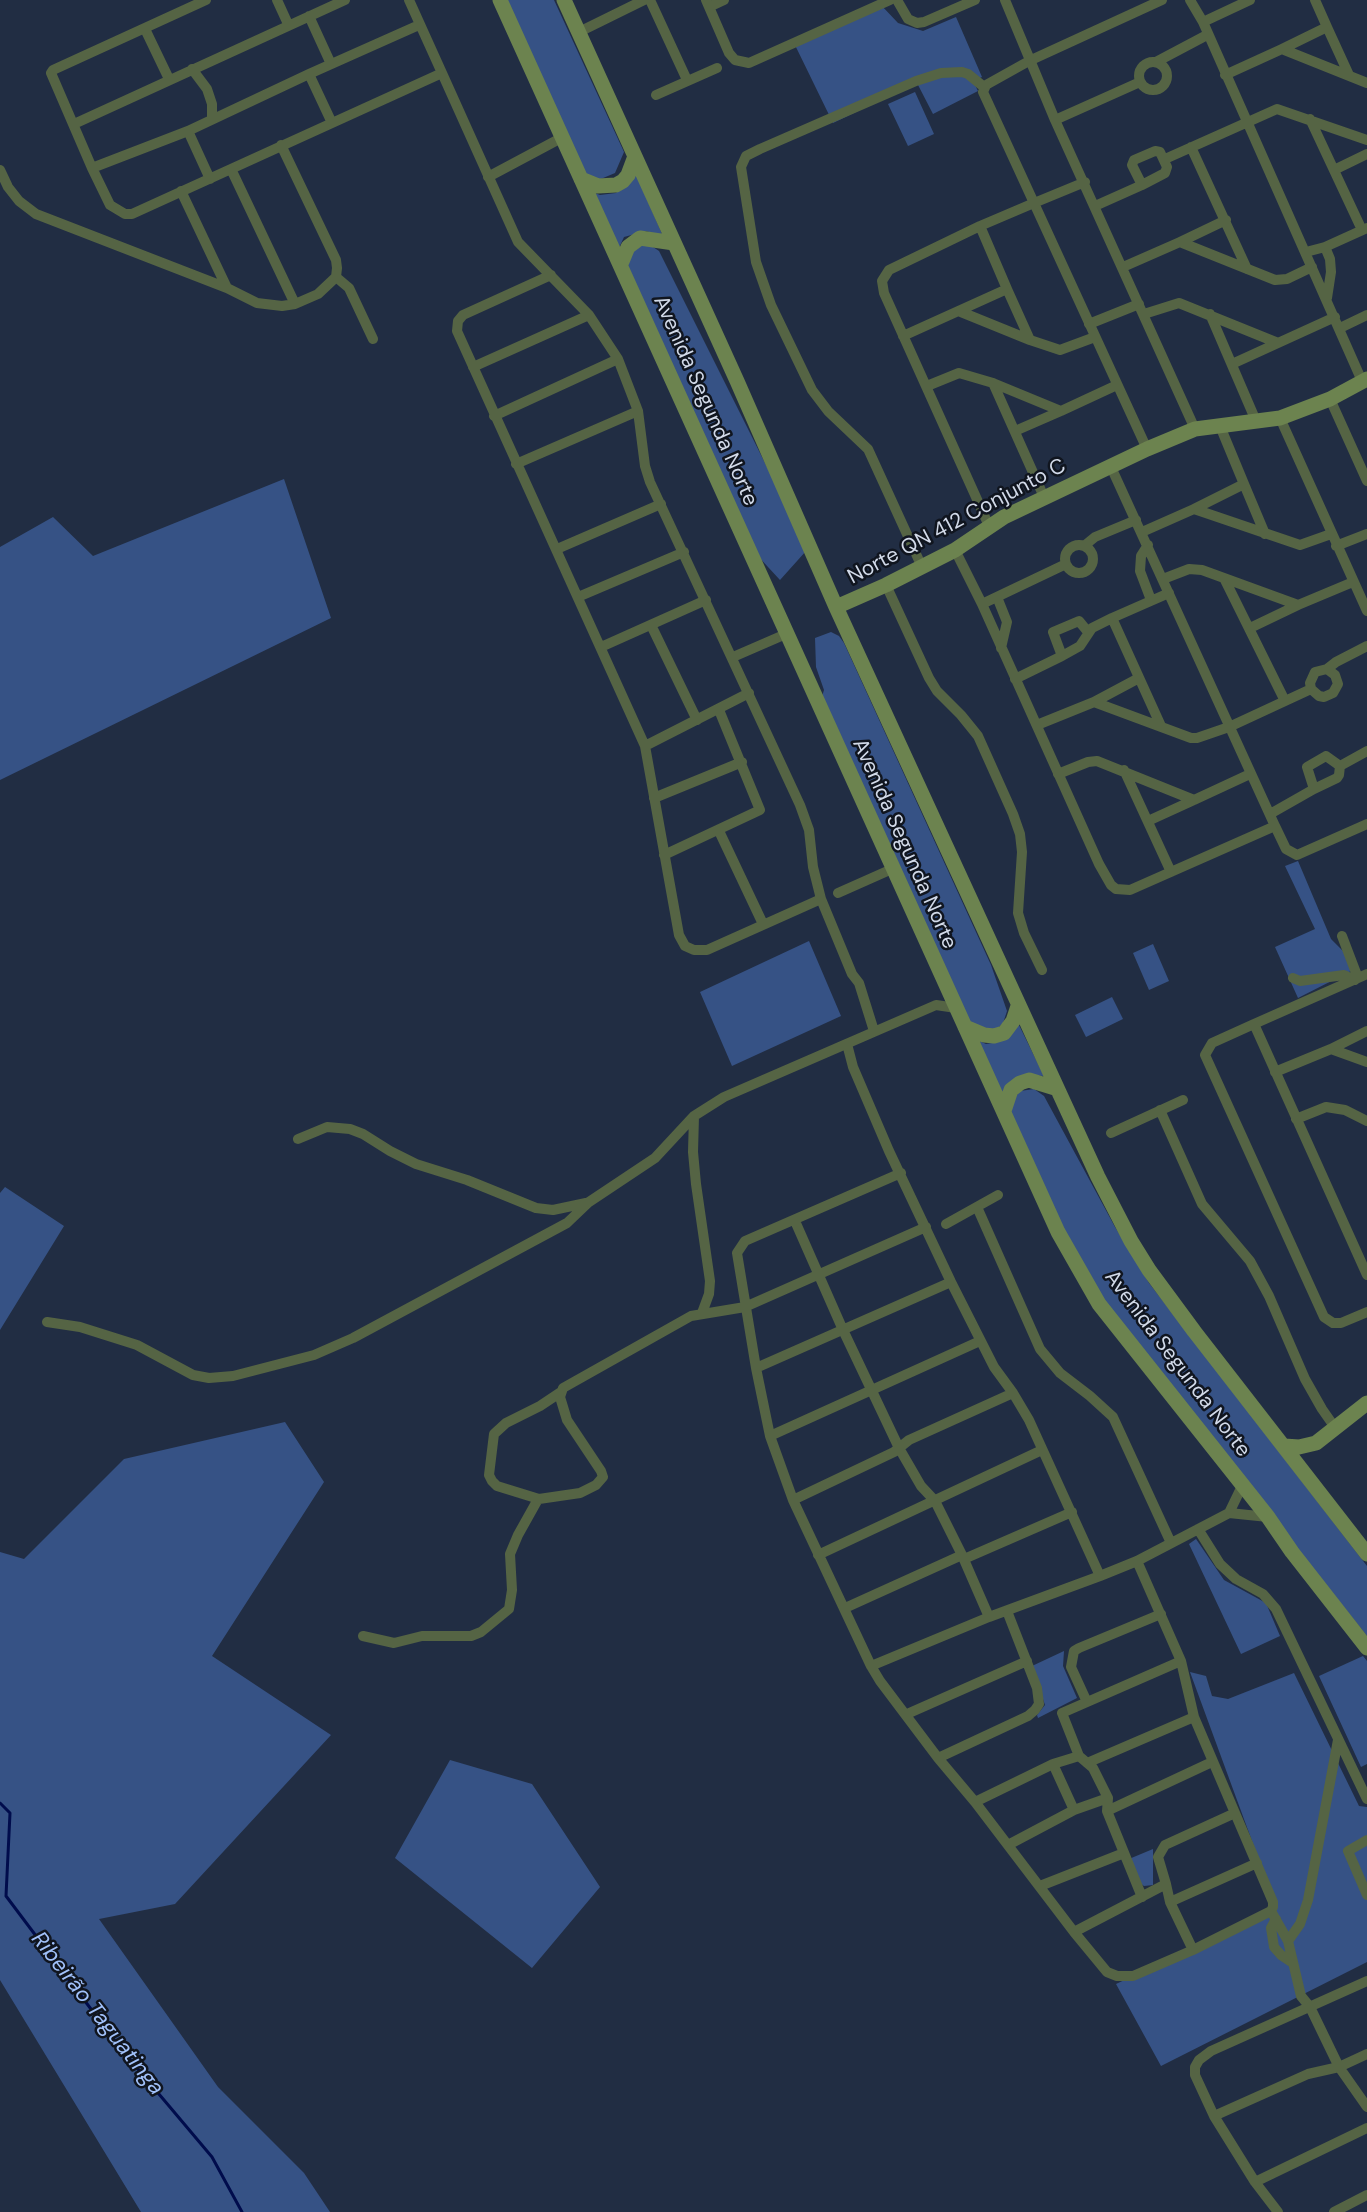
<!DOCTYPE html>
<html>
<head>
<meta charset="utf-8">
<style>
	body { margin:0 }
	canvas { display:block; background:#212d43 }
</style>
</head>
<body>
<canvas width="1367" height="2212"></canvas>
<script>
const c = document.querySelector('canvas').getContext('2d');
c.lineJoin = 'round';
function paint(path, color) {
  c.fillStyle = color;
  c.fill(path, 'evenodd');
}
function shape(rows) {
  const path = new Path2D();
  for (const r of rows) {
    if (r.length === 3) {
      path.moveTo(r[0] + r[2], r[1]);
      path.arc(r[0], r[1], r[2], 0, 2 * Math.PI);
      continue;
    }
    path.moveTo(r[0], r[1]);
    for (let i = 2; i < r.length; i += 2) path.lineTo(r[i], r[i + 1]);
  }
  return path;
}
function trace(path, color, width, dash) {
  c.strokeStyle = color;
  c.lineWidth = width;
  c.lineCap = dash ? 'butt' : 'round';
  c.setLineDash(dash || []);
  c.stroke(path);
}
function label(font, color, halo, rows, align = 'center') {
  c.font = font + ' "DM Sans",sans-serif';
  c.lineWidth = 5;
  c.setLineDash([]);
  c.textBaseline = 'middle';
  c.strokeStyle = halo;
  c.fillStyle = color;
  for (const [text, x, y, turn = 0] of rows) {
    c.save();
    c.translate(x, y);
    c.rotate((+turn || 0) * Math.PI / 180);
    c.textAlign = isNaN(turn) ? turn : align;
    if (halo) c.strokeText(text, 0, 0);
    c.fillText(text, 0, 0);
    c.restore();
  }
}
paint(shape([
	[505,0,554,0,624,152,615,173,596,181,581,172],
	[881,5,898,23,923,31,956,17,982,77,973,81,978,91,933,114,917,83,833,123,794,43],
	[915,92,934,134,908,146,888,104],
	[635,172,663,236,646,231,624,237,618,250,590,191,600,195,616,193],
	[643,245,653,247,659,251,786,505,806,551,780,580,756,554,628,266,631,252],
	[284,479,331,618,0,780,0,547,53,517,93,556],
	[831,632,839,636,844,643,991,965,1007,1011,1003,1023,994,1032,967,1025,820,703,824,690,816,667,815,638],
	[1298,861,1331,939,1345,953,1351,971,1298,998,1275,947,1315,929,1285,866],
	[809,941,841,1016,732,1066,700,992],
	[1153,944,1169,981,1149,990,1133,953],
	[1112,997,1123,1019,1086,1037,1075,1015],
	[1018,1023,1044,1076,1029,1075,1002,1097,975,1039,986,1044,998,1042],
	[1034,1089,1044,1096,1115,1227,1149,1283,1367,1566,1367,1636,1101,1302,1060,1230,1011,1112,1012,1101,1020,1091],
	[5,1187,64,1226,0,1330,0,1193],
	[285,1422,324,1482,212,1656,331,1735,175,1904,99,1919,218,2087,304,2173,330,2212,141,2212,0,1980,0,1552,24,1559,124,1459],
	[1196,1539,1224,1580,1266,1603,1280,1636,1241,1654,1189,1544],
	[1064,1651,1063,1666,1077,1698,1038,1718,1037,1715,1045,1705,1032,1666],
	[1363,1656,1367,1661,1367,1764,1361,1767,1319,1676],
	[1190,1672,1206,1676,1212,1696,1228,1699,1294,1673,1359,1806,1367,1807,1367,1962,1161,2066,1116,1984,1277,1909],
	[450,1760,532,1784,600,1887,532,1968,395,1858],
	[1153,1849,1153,1885,1144,1886,1140,1883,1129,1859]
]), '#365285');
trace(shape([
	[0,1803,10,1813,6,1896,121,2049,212,2157,242,2212]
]), '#000c4c', 3);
trace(shape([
	[206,0,53,70,51,73,92,168,110,205,125,214,132,214,442,73,518,242,589,315,618,359,638,411,645,466,650,482,800,805,809,830,813,867,821,899,852,974,859,983,874,1031],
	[277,0,288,24],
	[409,0,442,73],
	[650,0,687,80],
	[706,0,729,53,735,60,749,63,890,0],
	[897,0,908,19,917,23,924,22,975,0],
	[1005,0,1055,120,1195,429],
	[1190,0,1203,22,1250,0],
	[709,7,724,0],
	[309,16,331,64],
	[1203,22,1362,381],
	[1327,27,1349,75],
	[145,29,169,79],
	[577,33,644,0],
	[1282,49,1327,27,1315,0],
	[1153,76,14],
	[1156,62,1207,35],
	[192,69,207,89,212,104,212,119],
	[309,74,332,123],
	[1225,75,1282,49,1367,83],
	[656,95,717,68],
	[1310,119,1362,230],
	[1055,120,1140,82],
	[74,124,345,0],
	[188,131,210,179],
	[1191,147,1247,269],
	[1165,159,1277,109,1367,140],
	[92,168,188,131,309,74,419,25],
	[231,169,295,304],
	[0,170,8,187,19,201,36,214,227,288,257,303,282,306,295,304,318,294,336,277,337,268,336,260,281,145],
	[1334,170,1367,154],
	[488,177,563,137],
	[1085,182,1034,203,1147,449],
	[181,191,227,288],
	[1095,206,1142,185,1165,173,1167,167,1160,152,1155,151,1134,160,1132,165,1142,185],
	[1180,242,1226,220],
	[1325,247,1330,259,1331,272,1327,298],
	[1306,252,1325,247,1367,228],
	[1123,267,1180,242,1275,280,1287,279,1312,267],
	[551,275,463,315,458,321,457,331,645,746,679,935,685,946,694,950,707,950,821,899],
	[336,277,349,288,373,339],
	[1007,289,1030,340,1060,350,1095,337],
	[961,312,1030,340],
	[1144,314,1179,303,1278,343,1335,317],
	[1210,314,1256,421],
	[1089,324,1139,304],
	[1340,328,1367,315],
	[903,336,1007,289,980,226],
	[1232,364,1278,343],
	[473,367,589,315],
	[993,383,1044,497],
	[927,386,959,373,993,383,1061,411,1117,385],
	[1330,399,1367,481],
	[494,416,618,359],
	[1280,418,1367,611],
	[1015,431,1061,411],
	[516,464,638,411],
	[1111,467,1275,826],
	[1244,484,1265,534],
	[1194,509,1244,484,1220,426],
	[989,526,884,293,882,281,889,270,980,226,1034,203,983,92,986,85,1029,61,1162,0],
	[1142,532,1194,509,1300,545,1331,534],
	[1148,545,1141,556,1140,571,1151,600],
	[1079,559,14],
	[1084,546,1095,537,1136,520],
	[1336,546,1367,534],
	[557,549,661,504],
	[955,550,982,604,1099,864,1111,885,1116,889,1130,890,1275,826,1286,849,1297,855,1367,824],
	[922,567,868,449,828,411,812,390,771,305,756,262,741,167,746,156,760,149,916,81,941,73,962,72,968,74,984,87],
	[1224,578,1285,701],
	[1163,579,1189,569,1202,570,1298,605,1353,582],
	[886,585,929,678,937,691,961,715,978,736,1013,814,1020,834,1022,852,1018,913,1024,933,1042,970],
	[578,597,684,552],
	[997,597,1007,622,1001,648],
	[982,604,1066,564],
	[651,625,697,720],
	[1250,628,1298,605],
	[1088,632,1079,621,1053,632,1062,656,1080,646,1092,628,1112,618],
	[601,647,706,600],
	[733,657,786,634],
	[1327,669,1335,675,1338,684,1333,693,1324,697,1319,696,1311,689,1310,683,1315,672,1327,669,1336,662,1367,646],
	[1015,679,1062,656],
	[1094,702,1139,678],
	[1037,725,1094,702,1191,738,1197,738,1229,727,1311,689],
	[1161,726,1112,618,1169,593],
	[645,746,749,693],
	[1326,756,1340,766,1339,775,1337,778,1314,789,1307,767,1326,756],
	[1340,766,1367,751],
	[1124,770,1171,872],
	[1058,774,1088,762,1097,761,1194,800,1250,774],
	[654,798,742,762],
	[1270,814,1314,789],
	[1148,821,1194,800],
	[719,831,763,924],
	[664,855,760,810,719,710],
	[838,893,892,869],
	[1342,936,1358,978],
	[1367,974,1254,1024,1367,1275],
	[1293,978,1300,981,1344,975,1355,980],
	[1254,1024,1212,1043,1205,1055,1324,1317,1333,1323,1341,1323,1367,1312],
	[847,1044,853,1067,889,1151,951,1282,994,1367,1013,1393,1029,1420,1100,1576,1137,1561,1229,1513,1268,1517],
	[1331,1049,1367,1031],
	[1275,1072,1331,1049,1367,1062],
	[1160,1110,1202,1204,1250,1261,1269,1296,1305,1379,1322,1409,1336,1429],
	[694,1116,693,1152,696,1184,710,1281,709,1294,702,1313],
	[1296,1119,1326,1107,1345,1110,1367,1121],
	[1111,1133,1183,1100],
	[298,1139,327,1127,350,1129,363,1134,390,1151,416,1164,467,1180,536,1208,553,1210,586,1203],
	[901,1173,745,1241,737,1253,756,1368,770,1436,793,1500,871,1666,880,1681,938,1758,975,1802,1074,1932,1107,1972,1117,1976,1133,1976,1193,1950,1271,1911,1273,1907,1273,1902,1194,1717,1181,1661,1137,1561],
	[977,1207,1040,1349,1060,1373,1090,1396,1113,1417,1171,1543],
	[795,1221,843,1330,899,1448,921,1486,935,1501,962,1555,989,1617],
	[946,1224,998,1195],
	[47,1322,80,1327,137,1345,193,1375,209,1378,233,1376,314,1355,353,1338,567,1223,589,1202,655,1158,694,1116,724,1097,936,1005,956,1008],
	[756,1368,951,1282],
	[770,1436,980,1341],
	[539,1499,497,1486,492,1481,489,1475,494,1434,506,1423,540,1406,561,1392],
	[793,1500,894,1452,909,1440,1013,1393],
	[1229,1513,1243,1484],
	[1198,1529,1220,1564,1236,1579,1263,1594,1276,1609,1367,1799],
	[818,1555,1042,1450],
	[964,1559,1072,1512],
	[845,1608,962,1555],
	[363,1636,394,1643,422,1636,471,1636,481,1632,509,1609,512,1590,510,1554,518,1535,537,1501,539,1499,580,1493,596,1485,603,1477,601,1471,567,1420,560,1397,563,1388,691,1316,745,1307,926,1227],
	[871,1666,989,1617,1100,1576],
	[1087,1702,1071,1667,1074,1651,1079,1648,1161,1614],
	[907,1714,1027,1661],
	[938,1758,1028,1716,1035,1710,1039,1704,1037,1688,1007,1611],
	[1087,1763,1194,1717],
	[1053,1764,1074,1810],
	[975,1802,1053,1764,1079,1756],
	[1107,1811,1212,1762],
	[1367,1840,1348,1851,1367,1895],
	[1008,1845,1074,1810,1108,1798],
	[1166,1884,1158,1857,1165,1845,1235,1813],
	[1040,1886,1124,1853],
	[1142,1897,1107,1811,1108,1798,1093,1768,1079,1756,1062,1713,1181,1661],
	[1170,1902,1257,1863],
	[1271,1911,1288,1941,1301,1996,1310,2007,1339,2067,1367,2107],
	[1276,1919,1271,1928,1274,1947,1281,1955,1293,1963],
	[1074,1932,1166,1884,1170,1902,1193,1950],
	[1288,1941,1300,1924,1308,1900,1338,1740],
	[1214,2116,1308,2074,1339,2067,1367,2054],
	[1255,2182,1367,2128],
	[1278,2212,1255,2182,1214,2116,1195,2075,1195,2067,1199,2060,1211,2051,1367,1981],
	[1334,2212,1367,2195]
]), '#556444', 10);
trace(shape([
	[500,0,1058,1232,1099,1304,1268,1517,1292,1552,1367,1648],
	[564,0,737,381,836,607,1098,1177,1131,1241,1149,1270,1194,1331,1367,1554],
	[581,179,598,186,616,185,623,181,628,175,634,159],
	[621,264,628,247,640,238,674,243],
	[836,607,886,585,955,550,1004,517,1147,449,1195,429,1280,418,1330,399,1367,379],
	[965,1027,984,1035,994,1036,1004,1033,1013,1021,1018,1006],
	[1004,1111,1011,1090,1020,1083,1029,1080,1055,1088],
	[1284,1446,1299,1447,1316,1443,1367,1403]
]), '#6c834f', 15);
label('21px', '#d2dae9', '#10151f', [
	["Avenida Segunda Norte",705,401,66],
	["Norte QN 412 Conjunto C",957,522,-28],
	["Avenida Segunda Norte",904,844,66],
	["Avenida Segunda Norte",1177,1364,53]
]);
label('italic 22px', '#a1c1fa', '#10151f', [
	["Ribeirão Taguatinga",97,2014,52]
]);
</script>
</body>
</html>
